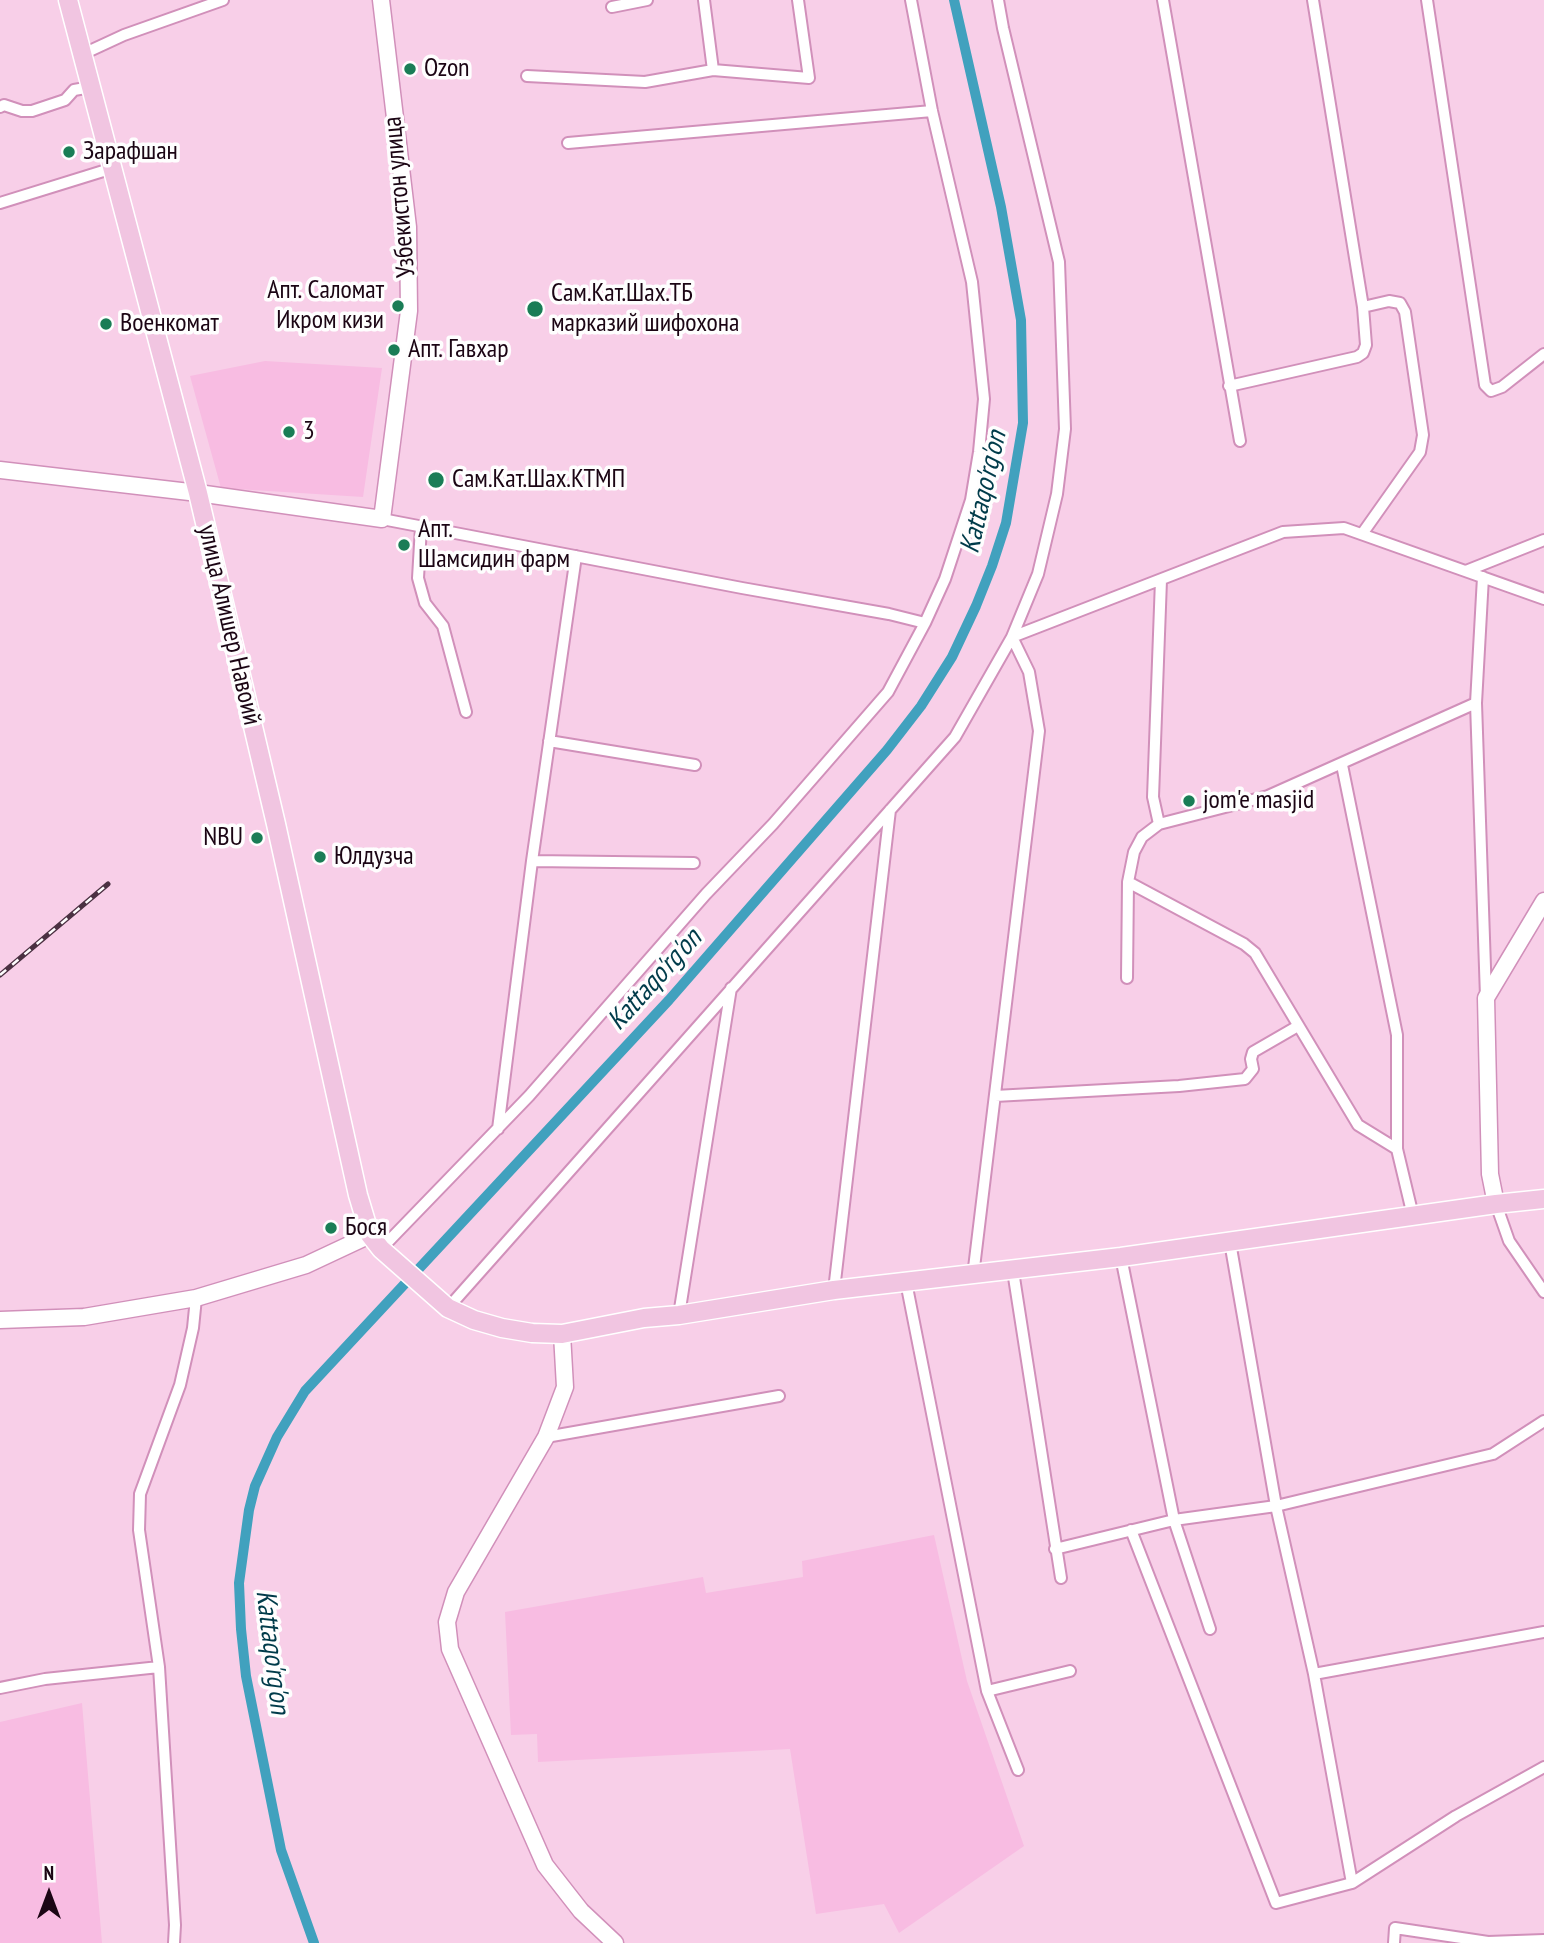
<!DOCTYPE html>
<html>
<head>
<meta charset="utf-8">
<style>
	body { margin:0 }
	#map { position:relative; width:1544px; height:1943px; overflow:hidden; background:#f8cfe8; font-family:"PT Sans Narrow",sans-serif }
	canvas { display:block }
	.north { position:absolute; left:14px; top:1859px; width:70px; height:70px; -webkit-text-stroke:5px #fefefe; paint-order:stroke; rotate:0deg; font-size:19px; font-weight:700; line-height:28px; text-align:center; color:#1b0514 }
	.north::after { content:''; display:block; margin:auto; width:24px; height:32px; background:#1b0514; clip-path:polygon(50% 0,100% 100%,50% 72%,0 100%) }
</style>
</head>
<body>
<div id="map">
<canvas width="1544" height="1943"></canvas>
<div class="north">N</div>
</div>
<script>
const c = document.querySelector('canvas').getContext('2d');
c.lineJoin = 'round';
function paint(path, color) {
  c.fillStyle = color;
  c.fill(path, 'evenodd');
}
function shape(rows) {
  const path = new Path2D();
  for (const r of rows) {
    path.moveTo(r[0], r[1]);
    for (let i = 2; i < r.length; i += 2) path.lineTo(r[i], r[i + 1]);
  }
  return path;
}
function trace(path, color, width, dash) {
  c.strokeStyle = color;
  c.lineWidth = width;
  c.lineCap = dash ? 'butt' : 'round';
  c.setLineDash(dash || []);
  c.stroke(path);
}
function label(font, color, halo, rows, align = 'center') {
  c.font = font + ' "PT Sans Narrow",sans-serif';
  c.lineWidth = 7;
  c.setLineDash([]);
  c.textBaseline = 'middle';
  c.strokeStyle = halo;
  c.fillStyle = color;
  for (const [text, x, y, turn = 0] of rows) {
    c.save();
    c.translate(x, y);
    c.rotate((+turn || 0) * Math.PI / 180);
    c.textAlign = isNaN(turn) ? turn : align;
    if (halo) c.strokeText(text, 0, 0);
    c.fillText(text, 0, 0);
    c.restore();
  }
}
paint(shape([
	[265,361,382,368,363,497,221,488,190,376],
	[934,1535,967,1681,1024,1846,899,1933,884,1904,816,1914,790,1749,538,1762,537,1734,511,1735,505,1612,703,1577,706,1593,803,1577,802,1561],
	[82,1703,102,1943,0,1943,0,1722]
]), '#f8bce2');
trace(shape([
	[314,1943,281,1850,246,1676,241,1629,239,1583,249,1510,255,1486,277,1437,305,1391,669,1000,887,750,921,706,952,657,976,606,992,566,1006,523,1023,423,1021,320,1001,207,954,0]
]), '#41a1be', 10);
const street = shape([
	[704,0,713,70],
	[1163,0,1240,441],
	[1427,0,1485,385,1491,391,1502,387,1544,354],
	[612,7,647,0],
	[83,54,124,35,223,0],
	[527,76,645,82,713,70,809,78,798,0],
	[0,107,4,105,22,111,32,111,65,100,74,90,91,87],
	[568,143,932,111],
	[0,203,113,168],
	[1229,386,1357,357,1363,353,1366,345,1363,307,1313,0],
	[382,519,742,588,889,614,925,623],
	[421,527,418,578,425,603,443,626,466,712],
	[1362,534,1420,452,1423,435,1405,312,1400,303,1389,301,1363,307],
	[1466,571,1544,540],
	[1483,577,1476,703,1486,997],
	[549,741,695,765],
	[1342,765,1397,1035,1397,1149],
	[1159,824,1153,797,1161,580],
	[532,861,694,863],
	[1128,882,1244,944,1255,953,1358,1125,1397,1149,1413,1216],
	[1127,978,1128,882,1134,852,1142,837,1159,824,1268,796,1476,703],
	[995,1096,1179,1086,1245,1079,1253,1069,1251,1059,1253,1052,1298,1026],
	[498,1129,532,861,576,556],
	[1496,1204,1509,1241,1544,1292],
	[1230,1242,1276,1506,1314,1674,1352,1883],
	[381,1249,529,1096,706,894,773,824,888,692,925,623,945,579,971,500,979,452,984,399,972,282,932,111,911,0],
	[1121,1257,1174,1520,1210,1629],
	[1013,1271,1061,1578],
	[973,1276,1039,731,1029,672,1012,637,1283,532,1344,528,1544,599],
	[906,1282,987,1691,1018,1770],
	[834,1290,890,810],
	[448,1308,955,737,1012,637,1038,574,1057,494,1065,429,1059,262,1003,28,998,0],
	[679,1315,731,988],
	[546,1437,779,1396],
	[1131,1530,1276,1903,1352,1883,1456,1816,1544,1767],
	[1055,1549,1174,1520,1276,1506,1493,1454,1544,1421],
	[1314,1674,1544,1632],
	[0,1688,45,1679,159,1667],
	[987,1691,1070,1671],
	[174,1943,175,1925,159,1667,139,1530,140,1494,180,1385,193,1328,196,1298],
	[1394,1943,1395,1928,1488,1942,1544,1940]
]);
const secondary = shape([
	[0,470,198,493,382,519,409,311,408,227,381,0],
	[1496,1204,1490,1174,1486,998,1544,901],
	[0,1320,84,1317,196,1298,306,1265,370,1235],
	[562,1334,565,1387,546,1437,456,1592,447,1622,450,1649,545,1865,581,1911,615,1943]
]);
const primary = shape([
	[68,0,198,493,276,824,358,1195,370,1235,381,1249,448,1308,474,1320,502,1328,532,1333,562,1334,644,1318,679,1315,834,1290,1121,1257,1496,1204,1544,1199]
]);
trace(street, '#d190ba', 14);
trace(secondary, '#d190ba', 19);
trace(primary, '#fff', 21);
trace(street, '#fff', 10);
trace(secondary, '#fff', 16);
trace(primary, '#f1c5e1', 18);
const rail = shape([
	[0,975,108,884]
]);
trace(rail, '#4b3142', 5);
trace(rail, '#fefefe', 2.5, [8]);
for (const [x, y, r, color] of [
	[410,69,7,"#1a7d56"],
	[69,152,7,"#1a7d56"],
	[398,306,7,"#1a7d56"],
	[535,309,9,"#1a7d56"],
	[106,324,7,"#1a7d56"],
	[394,350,7,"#1a7d56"],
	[289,432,7,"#1a7d56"],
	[436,480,9,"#1a7d56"],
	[404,545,7,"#1a7d56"],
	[1189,801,7,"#1a7d56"],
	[257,838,7,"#1a7d56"],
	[320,857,7,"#1a7d56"],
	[331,1228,7,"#1a7d56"]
]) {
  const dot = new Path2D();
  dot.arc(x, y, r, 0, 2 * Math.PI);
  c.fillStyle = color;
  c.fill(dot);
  trace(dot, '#fefefe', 2.5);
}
label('26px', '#1b0514', '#fefefe', [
	["Ozon",424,69],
	["Зарафшан",83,152],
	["Апт. Саломат",384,291,"right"],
	["Икром кизи",384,321,"right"],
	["Сам.Кат.Шах.ТБ",551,294],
	["марказий шифохона",551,324],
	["Военкомат",120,324],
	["Апт. Гавхар",408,350],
	["3",303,432],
	["Сам.Кат.Шах.КТМП",452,480],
	["Апт.",418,530],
	["Шамсидин фарм",418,560],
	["jom'e masjid",1203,801],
	["NBU",243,838,"right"],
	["Юлдузча",334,857],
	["Бося",345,1228]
], 'left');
label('26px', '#1b0514', '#fefefe', [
	["Узбекистон улица",400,197,-95],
	["улица Алишер Навоий",229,625,77]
]);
label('italic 28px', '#003b4a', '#fefefe', [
	["Kattaqo'rg'on",984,492,-77],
	["Kattaqo'rg'on",655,980,-48],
	["Kattaqo'rg'on",272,1652,83]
]);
</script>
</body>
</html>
